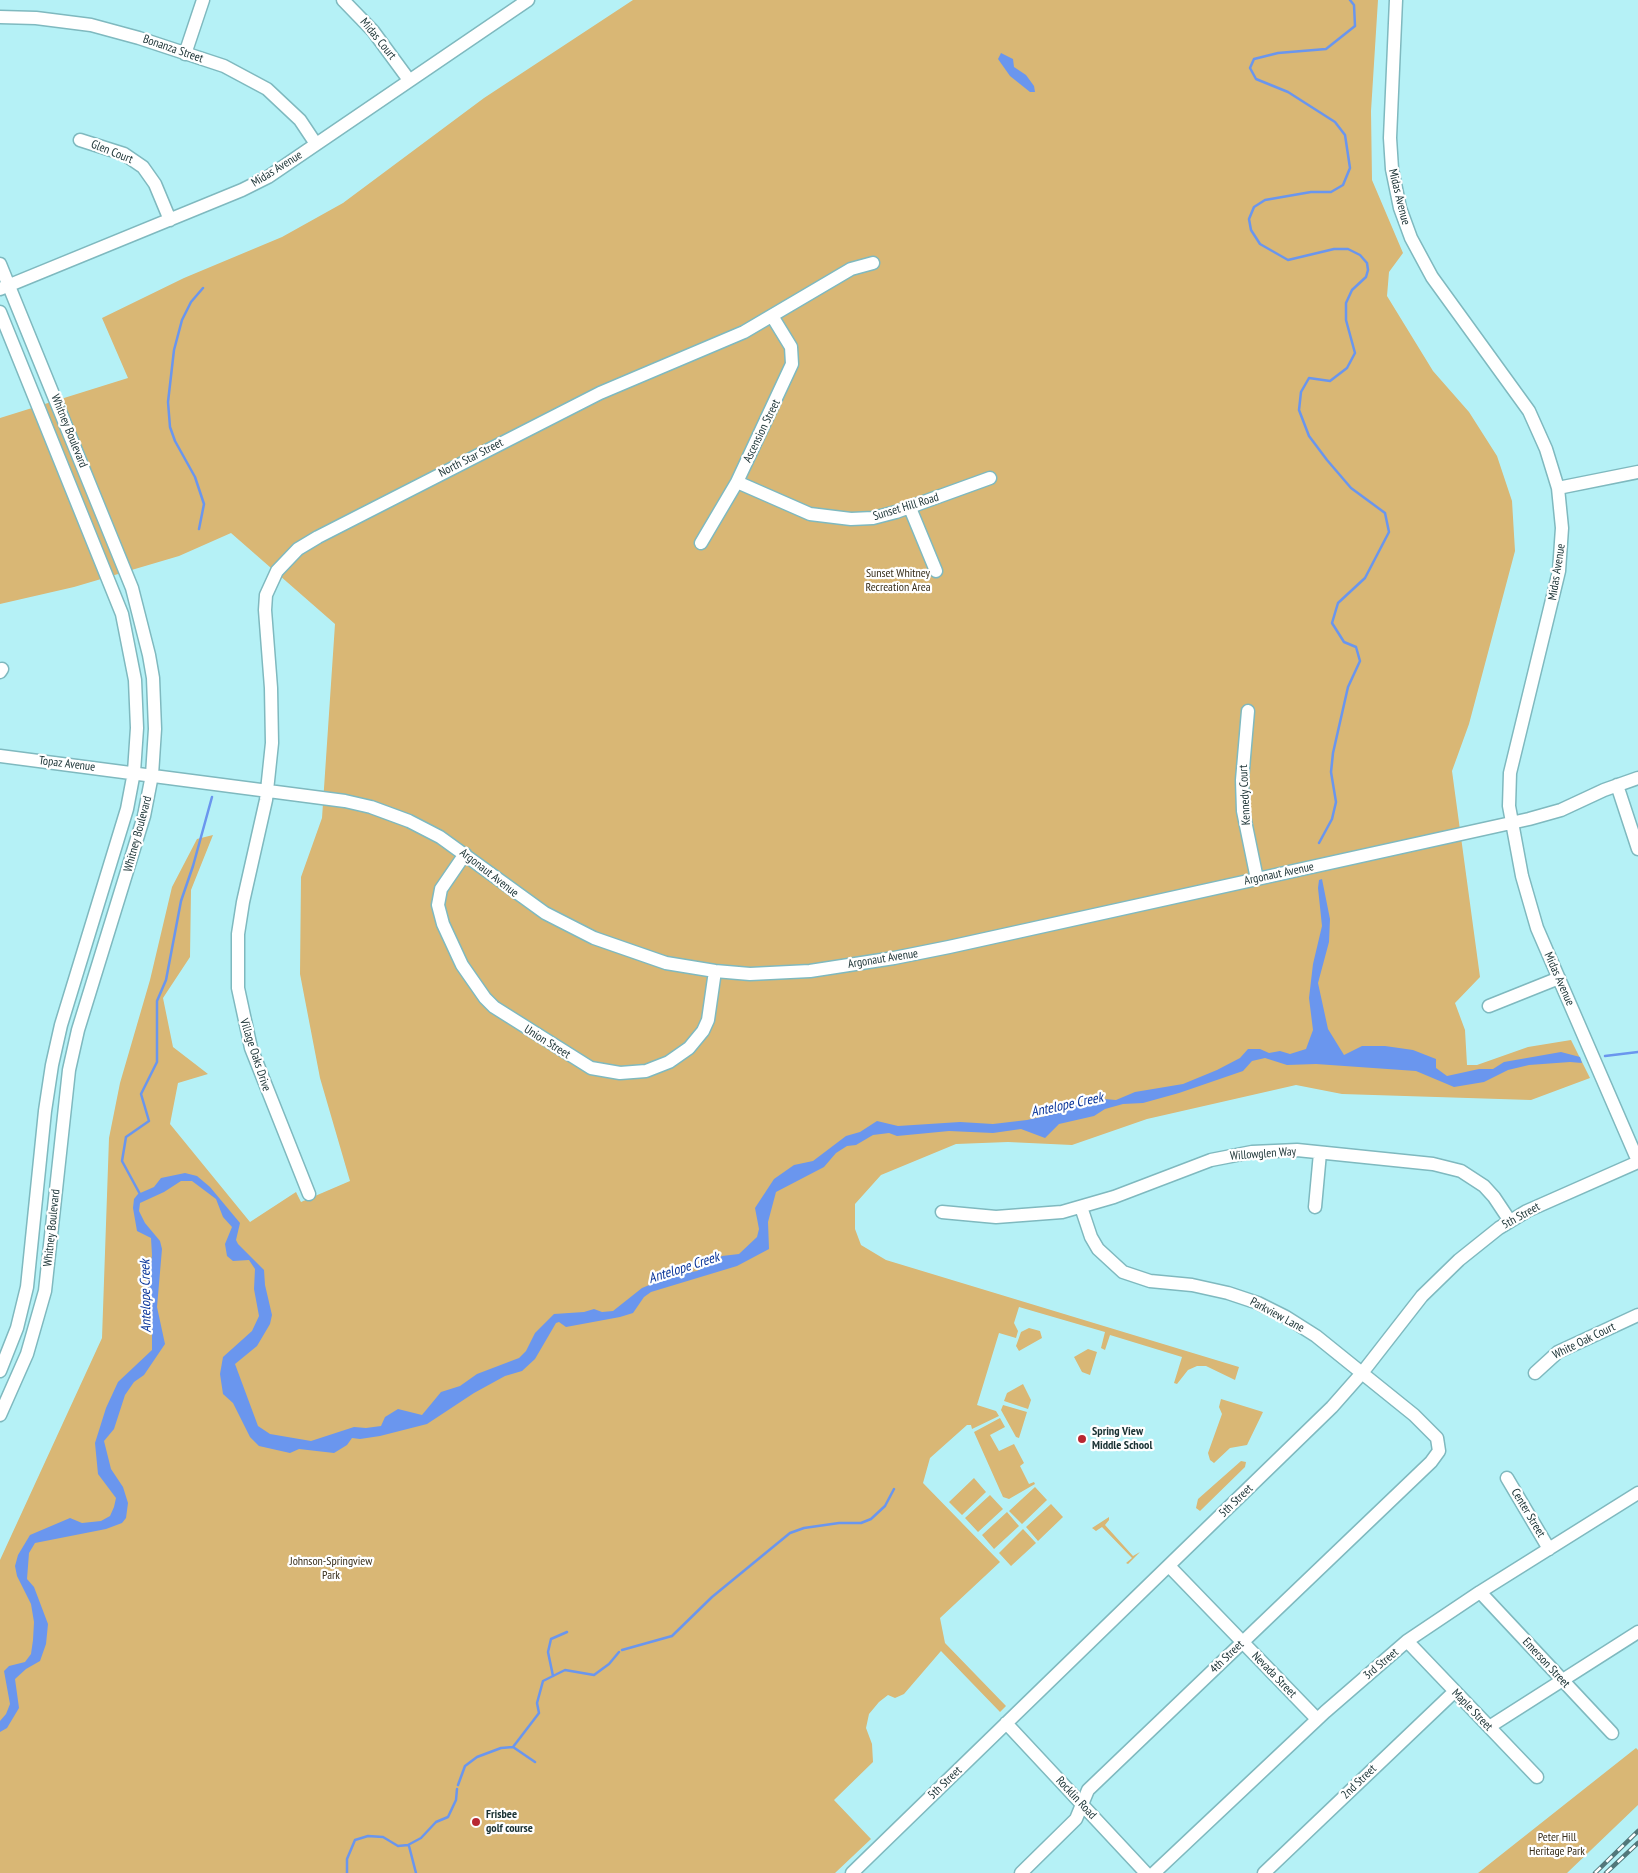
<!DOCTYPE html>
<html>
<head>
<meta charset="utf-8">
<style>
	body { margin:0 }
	canvas { display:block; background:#b5f1f6 }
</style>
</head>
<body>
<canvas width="1638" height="1873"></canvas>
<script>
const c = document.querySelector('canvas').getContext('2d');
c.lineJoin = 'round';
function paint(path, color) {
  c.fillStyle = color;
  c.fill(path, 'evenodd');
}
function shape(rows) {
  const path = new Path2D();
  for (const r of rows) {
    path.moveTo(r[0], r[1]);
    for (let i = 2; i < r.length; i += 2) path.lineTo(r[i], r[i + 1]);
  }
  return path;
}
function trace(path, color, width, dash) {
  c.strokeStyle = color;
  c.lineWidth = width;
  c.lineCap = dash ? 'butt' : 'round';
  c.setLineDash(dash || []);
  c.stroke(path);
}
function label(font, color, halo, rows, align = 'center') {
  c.font = font + ' "PT Sans Narrow",sans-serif';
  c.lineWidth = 4.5;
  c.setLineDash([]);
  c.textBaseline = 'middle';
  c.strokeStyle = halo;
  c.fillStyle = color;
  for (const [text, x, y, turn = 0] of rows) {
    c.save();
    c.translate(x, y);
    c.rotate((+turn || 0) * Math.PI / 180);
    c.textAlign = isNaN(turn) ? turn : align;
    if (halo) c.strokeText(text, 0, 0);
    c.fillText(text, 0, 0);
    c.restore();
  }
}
paint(shape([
	[633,0,1378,0,1371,111,1372,180,1403,253,1389,272,1387,296,1433,371,1469,412,1497,456,1512,501,1515,551,1469,724,1452,771,1480,977,1455,1003,1465,1030,1467,1065,1477,1065,1528,1047,1571,1040,1590,1078,1531,1100,1342,1094,1296,1085,1147,1119,1072,1145,1008,1142,956,1144,881,1175,855,1204,855,1229,861,1245,886,1260,1239,1367,1235,1380,1206,1366,1197,1366,1188,1370,1177,1384,1174,1383,1182,1357,1110,1335,1105,1350,1101,1348,1105,1332,1019,1307,1014,1323,1018,1331,1016,1338,999,1333,977,1405,996,1411,999,1416,972,1429,971,1425,967,1425,930,1458,923,1483,1000,1562,940,1618,945,1643,1006,1706,1000,1712,941,1651,904,1694,895,1698,888,1695,879,1702,869,1714,866,1728,872,1744,873,1762,834,1800,871,1839,835,1873,0,1873,0,1560,102,1338,109,1138,120,1083,150,980,172,887,197,839,213,835,191,890,190,957,163,998,173,1047,208,1074,178,1083,170,1124,250,1222,296,1192,301,1202,350,1181,320,1078,300,974,301,877,322,818,335,624,231,533,179,556,74,587,0,604,0,418,128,378,102,318,184,278,282,237,343,203,484,98],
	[1029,1328,1040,1331,1042,1338,1019,1351,1016,1346,1021,1332],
	[1088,1349,1097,1352,1090,1375,1082,1372,1074,1357],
	[1023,1384,1031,1400,1028,1409,1004,1401,1007,1393],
	[1221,1399,1263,1412,1247,1445,1230,1448,1214,1463,1210,1460,1208,1453,1222,1414,1219,1407],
	[1003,1405,1027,1412,1019,1438,1016,1437,1001,1410],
	[1000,1418,1005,1427,990,1435,999,1451,1014,1444,1024,1463,1020,1466,1029,1484,1034,1482,1035,1484,1009,1499,1003,1497,974,1432],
	[1241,1461,1246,1462,1245,1467,1200,1511,1196,1508,1198,1499],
	[974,1478,986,1492,962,1515,949,1502],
	[1035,1487,1047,1500,1022,1524,1009,1511],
	[990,1495,1003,1509,978,1532,965,1518],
	[1051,1504,1063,1517,1038,1541,1026,1527],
	[1007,1512,1019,1526,994,1549,982,1535],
	[1109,1517,1109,1520,1105,1525,1133,1556,1140,1552,1128,1564,1126,1563,1132,1558,1102,1527,1096,1531,1092,1528],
	[1023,1529,1036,1543,1011,1566,999,1553],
	[1636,1748,1638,1750,1638,1805,1567,1873,1478,1873]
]), '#d9b775');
paint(shape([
	[1001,53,1013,59,1014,67,1026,75,1034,86,1035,92,1030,92,1010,76,998,59],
	[1322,879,1330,919,1329,942,1318,983,1328,1029,1344,1055,1362,1046,1385,1046,1413,1050,1436,1059,1436,1068,1447,1076,1479,1069,1493,1069,1504,1062,1561,1052,1580,1057,1582,1063,1570,1062,1529,1065,1508,1070,1484,1082,1454,1087,1416,1071,1316,1064,1287,1065,1265,1058,1252,1061,1243,1071,1179,1093,1143,1103,1123,1104,1105,1109,1094,1116,1059,1124,1045,1138,1021,1129,993,1133,949,1131,897,1136,889,1133,873,1135,856,1145,847,1146,836,1153,824,1167,776,1192,768,1222,769,1249,737,1266,651,1292,644,1297,633,1313,620,1317,566,1327,559,1322,556,1323,535,1359,522,1371,505,1376,474,1393,427,1424,380,1436,360,1439,352,1438,347,1445,334,1453,299,1449,290,1453,259,1446,250,1437,233,1403,223,1394,220,1374,223,1357,252,1331,259,1316,254,1289,255,1269,249,1260,233,1261,227,1256,225,1244,232,1227,223,1217,216,1199,192,1181,181,1181,164,1192,140,1203,139,1211,145,1223,160,1241,162,1249,157,1307,165,1344,144,1375,134,1382,125,1395,114,1429,104,1441,111,1469,123,1487,128,1503,126,1518,122,1523,106,1529,35,1543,29,1553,27,1579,34,1587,48,1624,46,1644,40,1661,26,1669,15,1679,19,1708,7,1728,0,1732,0,1721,6,1714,10,1704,4,1671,9,1666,25,1662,31,1654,33,1640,34,1622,31,1604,17,1576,15,1566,18,1555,30,1535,70,1518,82,1523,101,1521,110,1516,114,1507,116,1498,98,1474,95,1443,106,1408,118,1382,152,1350,152,1325,146,1310,152,1255,151,1238,137,1231,133,1208,134,1199,138,1194,154,1187,161,1178,185,1173,197,1176,210,1187,240,1223,236,1240,238,1244,264,1270,265,1285,272,1315,270,1324,257,1346,235,1364,258,1426,270,1434,311,1441,354,1427,366,1428,381,1426,385,1417,398,1409,422,1415,441,1392,460,1386,477,1374,519,1358,526,1351,535,1333,554,1314,584,1312,594,1309,602,1312,613,1311,642,1288,671,1276,697,1271,722,1256,739,1254,757,1237,759,1229,755,1208,774,1179,794,1165,813,1161,846,1136,860,1132,877,1121,898,1126,960,1122,993,1124,1027,1120,1054,1114,1092,1098,1116,1100,1135,1092,1183,1084,1217,1070,1240,1058,1248,1049,1260,1049,1269,1053,1280,1051,1290,1054,1306,1049,1313,1030,1309,998,1313,964,1322,926,1318,888,1319,880]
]), '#6a96ee');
trace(shape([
	[199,529,204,504,195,477,175,441,170,427,168,402,174,350,182,320,191,302,203,288],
	[1319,843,1332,819,1336,802,1331,772,1333,753,1348,687,1360,661,1356,647,1344,642,1332,623,1338,603,1365,578,1389,532,1385,513,1351,488,1327,460,1309,436,1299,410,1301,392,1309,378,1330,381,1347,368,1355,353,1346,320,1346,303,1352,290,1366,277,1368,270,1367,263,1360,255,1348,249,1334,249,1288,260,1260,244,1251,230,1249,219,1254,207,1265,200,1311,192,1331,192,1343,185,1350,168,1345,135,1335,122,1288,92,1256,79,1250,68,1254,59,1278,53,1326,49,1355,26,1354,5,1350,0],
	[1605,1056,1638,1052],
	[141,1196,122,1161,126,1137,149,1121,141,1094,157,1062,157,1001,166,980,181,901,193,866,212,797],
	[622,1650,672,1636,712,1597,790,1533,804,1528,839,1523,861,1523,871,1519,885,1506,894,1489],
	[553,1676,548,1652,551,1639,567,1632],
	[513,1747,535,1762],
	[458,1785,465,1766,477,1757,501,1748,513,1747,539,1713,537,1703,543,1681,565,1670,594,1675,609,1664,619,1652],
	[409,1846,416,1873],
	[347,1873,347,1859,355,1840,368,1836,383,1837,398,1846,408,1845,421,1838,436,1822,448,1817,456,1800,457,1789]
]), '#6a96ee', 2.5);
const minor = shape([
	[343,0,373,31,409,80],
	[1396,0,1390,138,1392,169,1400,208,1411,238,1432,277,1529,411,1546,449,1558,488,1562,528,1559,571,1510,773,1509,806,1522,876,1537,928,1638,1161],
	[0,17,36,18,91,25,139,38,224,66,267,89,300,120,316,144],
	[185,54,203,0],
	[80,140,124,154,143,167,155,184,170,220],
	[0,264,132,588,149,655,153,678,155,729,152,775,144,816,78,1030,69,1070,45,1291,27,1354,0,1415],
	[0,289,242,190,268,177,528,0],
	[0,312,122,614,135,680,137,728,134,772,127,809,61,1025,52,1065,45,1111,27,1287,17,1328,0,1371],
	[737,482,810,514,851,519,873,518,896,512,990,478],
	[1558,488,1638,472],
	[910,508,936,571],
	[701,543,737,482,792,364,791,347,772,316],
	[0,672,2,669],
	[1248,711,1242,780,1243,811,1257,879],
	[0,756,345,801,371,807,409,821,440,837,545,913,594,938,666,963,715,971,750,974,810,971,894,958,949,947,1529,819,1561,810,1604,790,1638,778],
	[1617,785,1638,849],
	[465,854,441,889,438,905,443,924,462,965,485,998,494,1007,591,1068,620,1073,646,1071,669,1062,689,1048,703,1031,708,1020,715,971],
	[1489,1006,1559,978],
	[309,1194,251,1048,238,988,238,934,243,902,266,800,272,743,271,688,265,610,266,595,277,571,298,549,318,537,600,393,744,332,851,269,873,263],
	[1315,1207,1320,1153],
	[942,1212,996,1217,1062,1212,1114,1197,1211,1160,1252,1152,1297,1150,1433,1164,1461,1171,1484,1186,1494,1197,1510,1221],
	[1535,1373,1558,1352,1638,1315],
	[1507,1478,1549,1549],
	[1169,1566,1317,1719],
	[1480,1592,1612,1733],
	[1407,1641,1537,1777],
	[1006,1723,1146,1873],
	[1489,1727,1638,1632],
	[852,1873,1332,1407,1362,1373,1422,1296,1459,1260,1499,1228,1527,1211,1638,1162],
	[1021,1873,1076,1819,1088,1790,1431,1462,1439,1451,1437,1438,1414,1415,1316,1336,1286,1317,1258,1303,1228,1293,1192,1285,1150,1281,1123,1272,1098,1249,1091,1237,1081,1207],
	[1154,1873,1325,1712,1407,1641,1480,1592,1638,1493],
	[1264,1873,1454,1692]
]);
trace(minor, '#7fb9bf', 15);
trace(minor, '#fff', 12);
const rail = shape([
	[1595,1873,1638,1831],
	[1606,1873,1638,1843]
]);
trace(rail, '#52777a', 4.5);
trace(rail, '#fff', 2.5, [8]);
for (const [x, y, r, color] of [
	[1082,1439,5,"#b82731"],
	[476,1822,5,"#b82731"]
]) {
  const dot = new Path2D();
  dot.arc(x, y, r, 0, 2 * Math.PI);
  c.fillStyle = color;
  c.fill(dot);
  trace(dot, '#fff', 2);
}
label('12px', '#1a3234', '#fff', [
	["Midas Court",378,39,51],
	["Bonanza Street",173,49,19],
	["Glen Court",112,152,22],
	["Midas Avenue",277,169,-32],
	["Midas Avenue",1399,197,76],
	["Whitney Boulevard",69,431,68],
	["Ascension Street",762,431,-64],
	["North Star Street",471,458,-27],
	["Sunset Hill Road",906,507,-17],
	["Midas Avenue",1557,572,-81],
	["Topaz Avenue",67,764,7],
	["Kennedy Court",1245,795,-93],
	["Whitney Boulevard",138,834,-75],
	["Argonaut Avenue",489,873,38],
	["Argonaut Avenue",1279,874,-12],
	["Argonaut Avenue",883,959,-9],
	["Midas Avenue",1559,979,66],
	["Union Street",547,1042,32],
	["Village Oaks Drive",255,1055,72],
	["Willowglen Way",1263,1154,-4],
	["5th Street",1521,1216,-29],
	["Whitney Boulevard",52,1228,-84],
	["Parkview Lane",1277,1315,28],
	["White Oak Court",1584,1341,-26],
	["5th Street",1236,1501,-44],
	["Center Street",1528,1513,59],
	["4th Street",1227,1657,-44],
	["Emerson Street",1546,1663,47],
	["3rd Street",1381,1664,-40],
	["Nevada Street",1274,1675,46],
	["Maple Street",1472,1710,46],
	["2nd Street",1359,1782,-44],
	["5th Street",945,1783,-44],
	["Rocklin Road",1076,1798,47]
]);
label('12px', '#382e1b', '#fff', [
	["Sunset Whitney",898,574],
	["Recreation Area",898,588],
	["Johnson-Springview",331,1562],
	["Park",331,1576],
	["Peter Hill",1557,1838],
	["Heritage Park",1557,1852]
]);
label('bold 12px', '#1a3234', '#fff', [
	["Spring View",1092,1432],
	["Middle School",1092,1446],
	["Frisbee",486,1815],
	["golf course",486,1829]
], 'left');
label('italic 14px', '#0b369a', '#fff', [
	["Antelope Creek",1067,1105,-12],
	["Antelope Creek",684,1268,-18],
	["Antelope Creek",146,1296,-91]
]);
</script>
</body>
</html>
